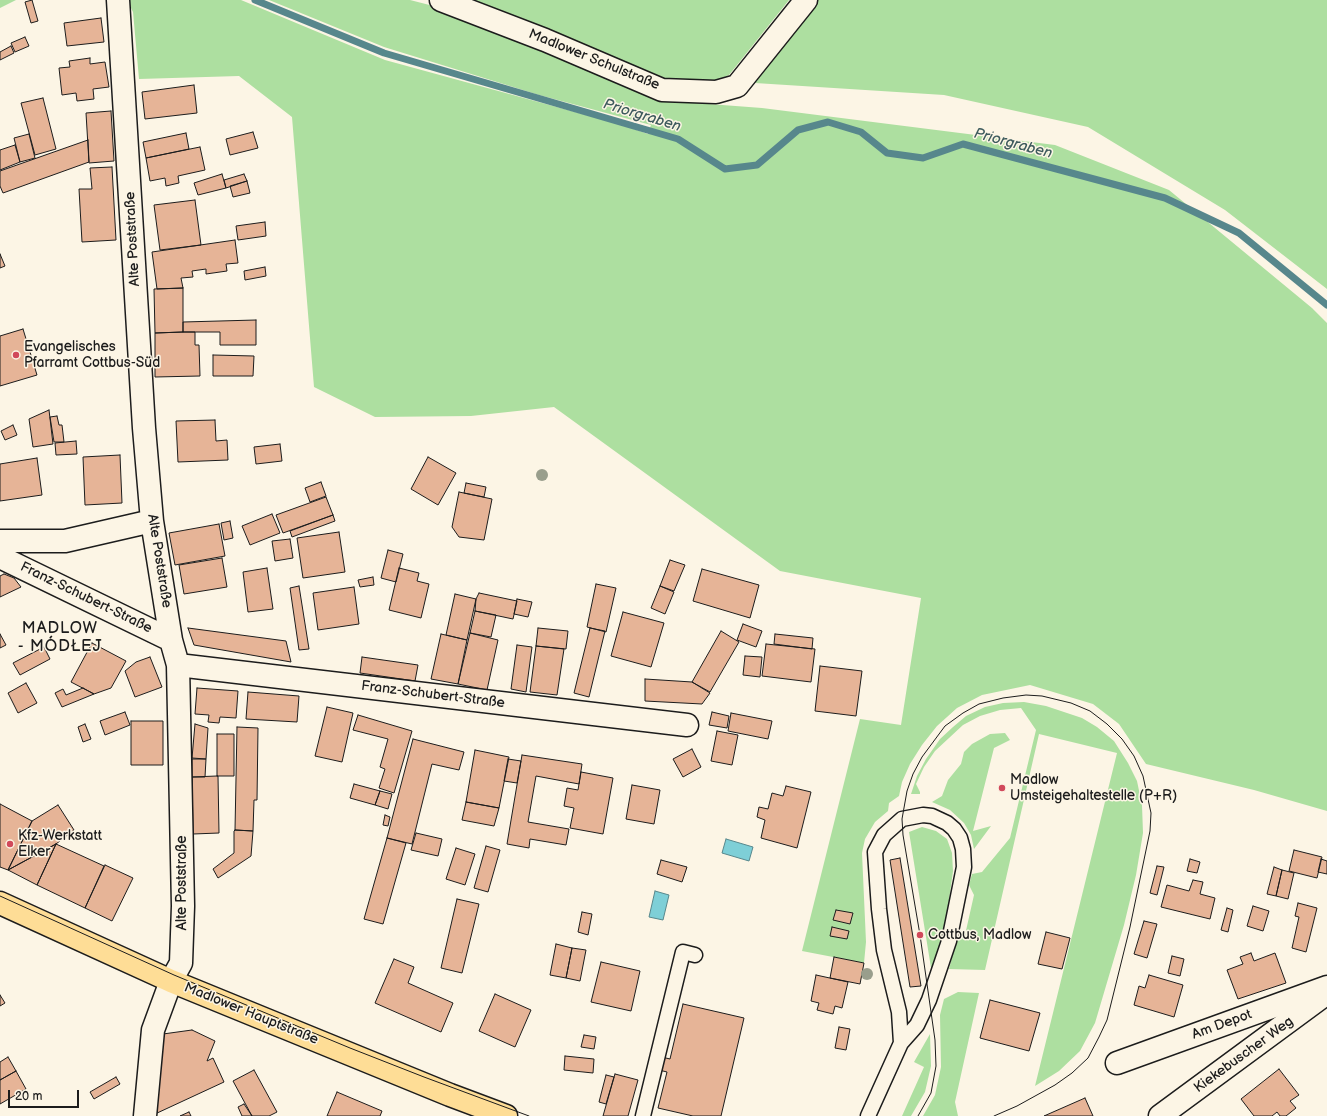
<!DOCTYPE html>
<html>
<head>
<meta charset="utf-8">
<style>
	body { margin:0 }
	#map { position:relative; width:1327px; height:1116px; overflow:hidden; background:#fcf5e5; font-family:"Balsamiq Sans",sans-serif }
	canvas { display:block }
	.scale { position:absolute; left:8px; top:1090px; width:71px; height:18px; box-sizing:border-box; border:2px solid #1c1c1c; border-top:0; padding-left:5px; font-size:12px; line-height:14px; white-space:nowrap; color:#1c1c1c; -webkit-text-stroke:3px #fcf5e5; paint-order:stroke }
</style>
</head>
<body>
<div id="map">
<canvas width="1327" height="1116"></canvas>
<div class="scale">20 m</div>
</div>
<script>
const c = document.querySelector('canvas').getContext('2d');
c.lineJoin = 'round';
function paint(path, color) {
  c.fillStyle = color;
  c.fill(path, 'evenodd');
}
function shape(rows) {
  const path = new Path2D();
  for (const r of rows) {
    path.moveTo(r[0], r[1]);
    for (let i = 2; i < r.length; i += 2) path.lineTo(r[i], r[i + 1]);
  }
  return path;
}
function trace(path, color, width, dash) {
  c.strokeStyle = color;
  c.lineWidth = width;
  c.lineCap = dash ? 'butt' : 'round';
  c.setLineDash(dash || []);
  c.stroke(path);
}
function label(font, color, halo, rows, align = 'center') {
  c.font = font + ' "Balsamiq Sans",sans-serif';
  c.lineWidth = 3;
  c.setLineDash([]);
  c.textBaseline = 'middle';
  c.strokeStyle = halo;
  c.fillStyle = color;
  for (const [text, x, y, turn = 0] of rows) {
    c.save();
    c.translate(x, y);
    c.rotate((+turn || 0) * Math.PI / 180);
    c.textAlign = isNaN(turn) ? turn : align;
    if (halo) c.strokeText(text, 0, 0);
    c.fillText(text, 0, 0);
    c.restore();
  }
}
paint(shape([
	[0,0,16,0,0,8],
	[127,0,241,0,385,60,619,124,648,134,651,125,539,95,384,47,269,0,410,0,453,11,550,45,656,100,762,108,1055,145,1169,190,1312,308,1327,323,1327,811,1254,790,1146,764,1119,724,1093,704,1030,685,982,695,957,708,937,726,922,745,910,764,902,782,899,796,889,803,888,811,875,822,865,839,862,853,866,942,864,963,802,951,860,719,901,725,921,598,780,571,554,407,471,416,375,417,314,387,292,117,239,76,139,79,133,12],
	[466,0,789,0,729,75,709,84,665,81,631,68,519,17],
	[818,0,1327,0,1327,289,1225,210,1088,127,944,95,755,83],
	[1024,702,1046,706,1082,718,1097,727,1114,741,1128,763,1137,781,1142,805,1143,833,1136,875,1124,925,1095,1023,1080,1051,1059,1071,1035,1086,1117,753,1039,734,985,970,949,969,956,942,965,935,974,895,969,885,972,874,982,872,1010,838,1036,730,1021,708,1000,710,980,716,963,725,935,751,924,767,916,784,920,792,920,794,911,794,917,776,926,759,940,739,953,727,966,716,985,707,1003,703],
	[1005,733,1010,740,994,748,973,831,991,826,974,849,971,835,964,823,950,810,932,802,942,796,948,780,961,764,964,752,972,744,990,734],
	[922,827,936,831,947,839,952,853,953,871,947,915,932,974,909,832],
	[958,992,979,993,955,1102,958,1116,923,1116,935,1095,941,1067,940,1015,944,999],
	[930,1034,931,1066,925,1092,911,1116,902,1116,924,1067,914,1062]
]), '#addfa0');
const water = shape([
	[726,839,753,847,749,861,722,853,726,839],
	[655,891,669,895,663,920,649,917,655,891]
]);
paint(water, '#7ecfd7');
trace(water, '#57878c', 1);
trace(shape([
	[255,0,384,53,678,139,725,169,757,165,798,130,828,122,861,132,887,153,923,158,963,144,1165,198,1239,233,1327,305]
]), '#57878c', 7);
const building = shape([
	[32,0,38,21,31,23,25,2,32,0],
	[101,18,104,42,67,46,64,23,101,18],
	[25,37,29,46,15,52,11,43,25,37],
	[11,46,14,53,0,60,0,52,11,46],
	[90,58,90,64,105,62,109,87,93,89,94,99,77,101,76,93,62,95,59,68,70,67,69,61,90,58],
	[194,85,197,113,145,119,142,92,194,85],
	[43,98,56,149,35,155,21,103,43,98],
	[111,111,114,161,89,163,86,113,111,111],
	[253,132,258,148,230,155,226,139,253,132],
	[186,133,189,149,146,158,143,142,186,133],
	[29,134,35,158,20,162,14,138,29,134],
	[88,140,89,162,3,193,0,186,0,171,88,140],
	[15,145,20,162,0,170,0,150,15,145],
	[200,147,205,170,178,176,179,183,166,186,165,178,150,181,146,158,200,147],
	[112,167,116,240,82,242,79,189,92,189,90,168,112,167],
	[222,174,226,188,198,195,194,183,222,174],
	[244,174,247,181,226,188,224,180,244,174],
	[247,181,250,193,233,197,230,186,247,181],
	[195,200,201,245,160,250,154,205,195,200],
	[265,222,266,236,238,240,236,226,265,222],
	[235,240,238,263,226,264,227,271,206,274,206,269,192,271,193,277,181,278,183,288,157,289,152,252,235,240],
	[0,254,5,266,0,268,0,254],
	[265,267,266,276,245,280,244,271,265,267],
	[183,288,183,332,155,333,154,289,183,288],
	[256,320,256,345,220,345,220,332,183,332,183,322,256,320],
	[23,329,37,375,0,386,0,336,23,329],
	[183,332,195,332,195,345,199,345,200,376,155,377,155,333,183,332],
	[213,355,254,356,253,376,213,376,213,355],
	[49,410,53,444,33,447,29,419,49,410],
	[57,416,59,425,62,425,64,442,54,442,50,417,57,416],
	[215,420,216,441,227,440,228,460,178,462,176,421,215,420],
	[13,425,17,435,5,440,1,431,13,425],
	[76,441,77,454,56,455,55,443,76,441],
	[280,444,282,461,256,464,254,447,280,444],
	[120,455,122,503,85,505,83,457,120,455],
	[428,457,456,473,438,505,411,489,428,457],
	[37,458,42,495,0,501,0,464,37,458],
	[321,482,326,496,310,502,305,488,321,482],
	[466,483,486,487,484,497,464,493,466,483],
	[459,492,492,499,484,540,459,537,452,527,459,492],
	[326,497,333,515,283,533,276,515,326,497],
	[272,514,280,533,250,545,242,526,272,514],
	[333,515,335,521,292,537,290,531,333,515],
	[230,521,233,538,224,540,221,523,230,521],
	[219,524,225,556,175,565,169,533,219,524],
	[339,532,345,572,303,578,297,538,339,532],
	[290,539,293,558,275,561,272,541,290,539],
	[388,550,403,554,396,582,381,578,388,550],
	[222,558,227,587,184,594,179,565,222,558],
	[670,560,685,565,674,591,660,586,670,560],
	[267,568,273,609,248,612,243,572,267,568],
	[399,568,419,573,417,581,429,584,421,618,389,610,399,568],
	[702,569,759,585,750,618,693,601,702,569],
	[4,574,14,578,21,587,0,597,0,576,4,574],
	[373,577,374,585,360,587,358,580,373,577],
	[596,584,616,588,606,632,587,627,596,584],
	[299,586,309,649,299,650,290,588,299,586],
	[660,586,674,592,665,614,651,608,660,586],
	[354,587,359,624,318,630,313,593,354,587],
	[479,593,517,601,513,619,475,611,476,599,479,593],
	[455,594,476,599,467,640,446,635,455,594],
	[517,599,532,602,528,617,514,614,517,599],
	[475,611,496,615,491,637,470,633,475,611],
	[623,612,664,623,651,667,611,656,623,612],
	[743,624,762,631,756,647,737,640,743,624],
	[188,628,286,641,291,662,194,645,188,628],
	[538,628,568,631,566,649,536,646,538,628],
	[590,628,605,631,589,697,574,693,590,628],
	[721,631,739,642,710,692,692,682,721,631],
	[470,633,498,640,487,690,458,684,470,633],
	[0,634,6,645,0,648,0,634],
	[441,634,467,640,458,684,431,679,441,634],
	[775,634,813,638,812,649,774,644,775,634],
	[92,643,126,661,111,688,94,694,71,682,92,643],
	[766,644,815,649,811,682,762,676,766,644],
	[517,645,532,647,526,692,511,689,517,645],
	[536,646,564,649,557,695,530,692,536,646],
	[44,647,50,659,20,675,13,663,44,647],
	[745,656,762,657,760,677,743,675,745,656],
	[150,657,162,687,135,697,125,671,136,662,150,657],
	[362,657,418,665,415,681,360,673,362,657],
	[820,666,862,671,856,716,815,711,820,666],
	[645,679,692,682,710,693,702,704,645,701,645,679],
	[26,683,37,703,18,713,8,693,26,683],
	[83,688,94,694,62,707,55,693,63,689,66,695,83,688],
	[197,688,238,691,236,718,220,717,219,723,208,722,209,715,195,714,197,688],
	[248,692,299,696,297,722,246,719,248,692],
	[327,707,353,713,342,762,315,756,327,707],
	[125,712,130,725,105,735,100,721,125,712],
	[712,712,729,716,727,728,709,725,712,712],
	[731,713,772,721,768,739,728,731,731,713],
	[358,715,412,731,394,793,379,788,385,769,380,767,388,739,353,730,358,715],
	[131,721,163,721,163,765,131,765,131,721],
	[85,724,91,739,83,742,78,727,85,724],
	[195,724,208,728,206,759,192,758,195,724],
	[237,727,258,728,257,800,254,800,253,831,235,830,237,727],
	[717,731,738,735,732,765,711,761,717,731],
	[217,734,234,734,234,776,217,776,217,734],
	[413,739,464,752,459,770,432,764,412,844,387,838,413,739],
	[692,749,701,767,683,777,673,759,692,749],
	[475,750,509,757,499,808,466,802,475,750],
	[522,755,582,764,579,784,536,776,528,822,569,829,566,845,530,839,529,848,507,844,522,755],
	[192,759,206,759,205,777,192,777,192,759],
	[508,759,521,761,517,783,504,781,508,759],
	[581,772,613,778,603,834,570,828,574,808,564,806,567,788,578,790,581,772],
	[217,776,218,776,219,833,193,834,192,777,217,776],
	[354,784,380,791,375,805,350,798,354,784],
	[632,785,660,790,654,824,626,819,632,785],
	[786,786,811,792,797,848,761,838,765,820,757,817,759,807,768,809,772,793,783,796,786,786],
	[380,791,392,794,388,809,375,805,380,791],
	[466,802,499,808,494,826,462,820,466,802],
	[0,804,32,821,8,870,0,867,0,804],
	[58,805,74,830,56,844,8,870,32,821,58,805],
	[385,815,390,817,388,826,383,825,385,815],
	[235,830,253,831,251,856,218,878,213,869,234,853,234,831,235,830],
	[416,833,442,839,438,856,411,850,416,833],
	[387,838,406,843,383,924,364,919,387,838],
	[56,844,104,866,85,908,37,885,56,844],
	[56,844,37,885,8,870,56,844],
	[486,846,500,850,488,892,474,888,486,846],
	[456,848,475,854,465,885,446,879,456,848],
	[1294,850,1322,857,1317,878,1289,871,1294,850],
	[900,858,921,986,910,987,890,860,900,858],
	[1190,859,1200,862,1197,873,1187,871,1190,859],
	[1321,859,1327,861,1327,874,1318,872,1321,859],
	[661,860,687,867,682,882,657,874,661,860],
	[105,865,133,878,112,921,85,908,105,865],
	[1157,866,1164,867,1157,895,1150,893,1157,866],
	[1274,867,1282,870,1276,896,1267,894,1274,867],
	[1282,870,1294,873,1288,899,1276,896,1282,870],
	[1193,880,1203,882,1200,894,1215,898,1210,919,1161,907,1167,885,1189,891,1193,880],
	[457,899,479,904,462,973,441,968,457,899],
	[1298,903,1317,908,1306,952,1292,948,1299,917,1295,916,1298,903],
	[1253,906,1269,911,1263,931,1247,926,1253,906],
	[1227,908,1233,910,1228,932,1221,930,1227,908],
	[836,910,853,913,850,924,833,920,836,910],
	[582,912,592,914,588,935,578,932,582,912],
	[1144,921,1157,924,1147,958,1134,954,1144,921],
	[832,927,849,931,847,939,830,936,832,927],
	[1046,932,1070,938,1062,969,1038,964,1046,932],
	[556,944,572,948,566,978,550,975,556,944],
	[572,948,586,950,580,981,566,978,572,948],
	[1251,953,1254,961,1275,953,1286,983,1238,999,1227,970,1243,964,1240,957,1251,953],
	[1172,956,1184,959,1180,976,1168,973,1172,956],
	[834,957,864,963,860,984,830,978,834,957],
	[394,959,414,967,408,983,453,1003,441,1032,375,1003,394,959],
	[601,962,640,971,631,1011,591,1002,601,962],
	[816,975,848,982,842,1008,835,1006,833,1014,817,1010,819,1003,811,1001,816,975],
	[1149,975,1183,985,1174,1017,1134,1005,1139,986,1145,988,1149,975],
	[495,994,531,1010,515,1047,479,1031,495,994],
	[0,995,5,1003,0,1006,0,995],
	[990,1000,1040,1013,1029,1051,980,1038,990,1000],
	[683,1004,744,1018,721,1116,693,1116,658,1108,667,1072,659,1070,662,1057,670,1059,683,1004],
	[839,1027,850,1029,846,1050,835,1048,839,1027],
	[192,1030,215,1041,207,1061,213,1058,224,1082,155,1114,163,1034,192,1030],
	[584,1035,596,1037,594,1049,581,1047,584,1035],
	[565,1056,594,1059,593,1073,564,1070,565,1056],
	[8,1057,16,1071,0,1080,0,1062,8,1057],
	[1279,1069,1299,1095,1290,1101,1296,1108,1286,1116,1280,1116,1277,1112,1272,1116,1254,1116,1241,1099,1279,1069],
	[254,1070,277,1112,269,1116,252,1116,233,1081,254,1070],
	[16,1071,26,1089,0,1104,0,1080,16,1071],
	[615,1074,638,1080,628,1116,603,1116,615,1074],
	[606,1075,614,1077,606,1104,599,1102,606,1075],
	[116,1077,120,1084,94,1099,90,1092,116,1077],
	[337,1092,382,1111,380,1116,327,1116,337,1092],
	[1085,1098,1093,1116,1044,1116,1085,1098],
	[244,1104,252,1116,242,1116,238,1107,244,1104],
	[189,1112,191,1116,180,1116,189,1112]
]);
paint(building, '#e6b497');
trace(building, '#1c1c1c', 1);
const service = shape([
	[643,1116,683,952,695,955],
	[868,1116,901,1043,917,1025,929,1000,949,941,964,867,963,849,960,838,954,829,947,823,932,816,923,815,902,819,884,835,875,852,879,909,884,950,899,1012,901,1043]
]);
const minor = shape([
	[118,0,144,428,152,521,171,640,178,665,183,906,181,963,171,981,153,1030,145,1116],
	[441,0,545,40,662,90,716,92,737,86,806,0],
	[0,541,65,541,152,521],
	[0,557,171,640],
	[178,665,687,725],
	[1117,1063,1327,987]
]);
const secondary = shape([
	[1160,1116,1327,993]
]);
const primary = shape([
	[0,903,171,981,450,1095,506,1116]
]);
trace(service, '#1c1c1c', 17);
trace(minor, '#1c1c1c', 25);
trace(secondary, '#1c1c1c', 25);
trace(primary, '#1c1c1c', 25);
trace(service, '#fcf5e5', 14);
trace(minor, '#fcf5e5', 22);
trace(secondary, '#fcf5e5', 22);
trace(primary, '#fedd96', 22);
trace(shape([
	[0,896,174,975,350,1048,424,1077,529,1116],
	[918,1116,931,1093,936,1066,935,1040,920,935,903,835,902,819,907,791,913,774,922,757,945,726,963,713,979,704,1003,698,1026,695,1042,696,1071,703,1090,711,1107,724,1122,739,1134,756,1143,776,1151,813,1150,831,1130,927,1107,1020,1099,1037,1088,1058,1072,1073,1055,1085,1017,1106,994,1116]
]), '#1c1c1c', 1);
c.fillStyle = '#999e8c';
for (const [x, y] of [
	[542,475],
	[867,974]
]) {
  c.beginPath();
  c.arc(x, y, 6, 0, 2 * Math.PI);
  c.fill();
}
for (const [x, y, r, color] of [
	[16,355,4,"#d1495b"],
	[1002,788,4,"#d1495b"],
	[10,844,4,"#d1495b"],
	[920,935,4,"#d1495b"]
]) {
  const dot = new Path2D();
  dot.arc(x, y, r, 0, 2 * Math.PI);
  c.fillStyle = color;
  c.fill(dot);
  trace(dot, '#fcf5e5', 1.5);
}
label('14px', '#1c1c1c', '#fcf5e5', [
	["Madlower Schulstraße",594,60,22],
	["Alte Poststraße",133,239,-93],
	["Alte Poststraße",159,561,81],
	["Franz-Schubert-Straße",86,598,26],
	["Franz-Schubert-Straße",433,695,7],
	["Alte Poststraße",182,883,-90],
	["Madlower Hauptstraße",251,1014,22],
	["Am Depot",1222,1025,-20],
	["Kiekebuscher Weg",1244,1055,-36]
]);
label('14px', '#1c1c1c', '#fcf5e5', [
	["Evangelisches",24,347],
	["Pfarramt Cottbus-Süd",24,363],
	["Madlow",1010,780],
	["Umsteigehaltestelle (P+R)",1010,796],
	["Kfz-Werkstatt",18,836],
	["Elker",18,852],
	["Cottbus, Madlow",928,935]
], 'left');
label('italic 15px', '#3e5b5d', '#fcf5e5', [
	["Priorgraben",642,116,17],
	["Priorgraben",1013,144,15]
]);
c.letterSpacing = '1px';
label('16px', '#1c1c1c', '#fcf5e5', [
	["MADLOW",60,629],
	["- MÓDŁEJ",60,647]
]);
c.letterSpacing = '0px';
</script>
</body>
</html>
